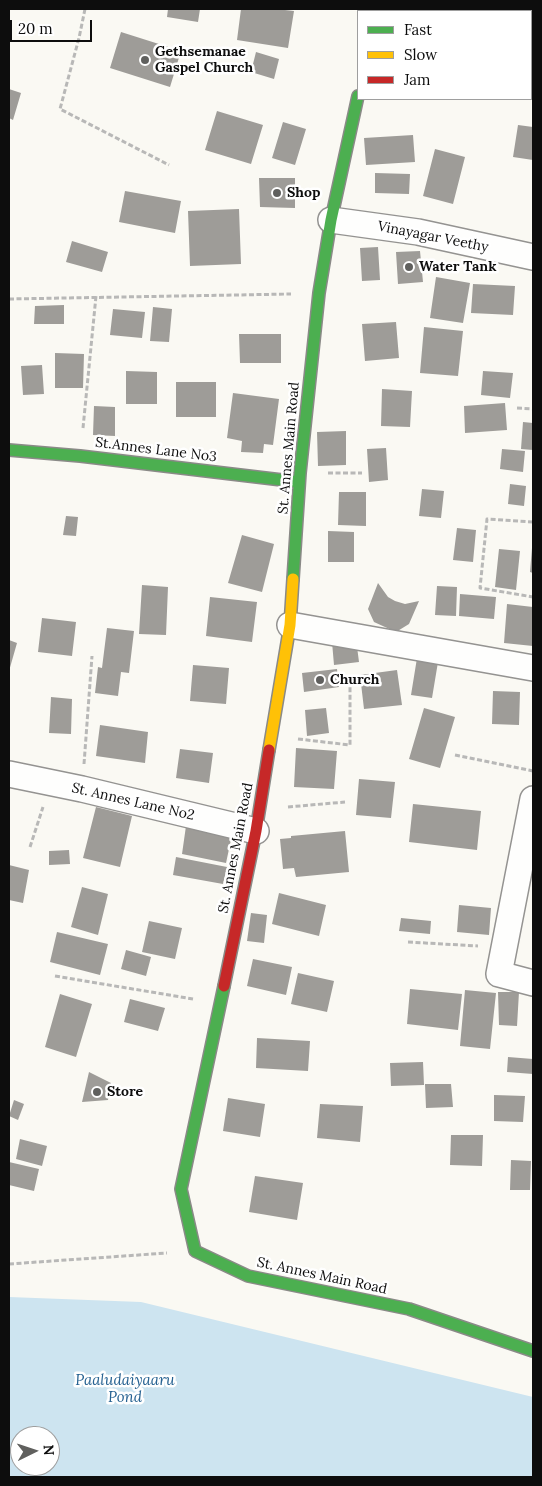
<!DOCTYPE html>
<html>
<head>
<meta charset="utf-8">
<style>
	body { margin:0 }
	#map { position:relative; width:542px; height:1486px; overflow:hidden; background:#faf9f3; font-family:Lora,serif }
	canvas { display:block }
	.frame { position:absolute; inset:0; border:10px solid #0d0d0d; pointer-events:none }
	.legend { position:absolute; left:357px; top:10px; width:175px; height:90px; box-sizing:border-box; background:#fff; border:1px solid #9e9e9e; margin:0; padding:6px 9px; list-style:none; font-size:15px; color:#0d0d0d }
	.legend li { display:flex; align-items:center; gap:10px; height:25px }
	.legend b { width:25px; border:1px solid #9e9e9e }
	.north { position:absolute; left:10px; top:1426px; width:50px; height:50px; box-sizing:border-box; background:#fff; border:1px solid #9e9e9e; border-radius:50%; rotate:86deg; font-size:14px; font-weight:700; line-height:20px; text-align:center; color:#0d0d0d }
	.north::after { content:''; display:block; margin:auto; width:18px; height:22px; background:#60605e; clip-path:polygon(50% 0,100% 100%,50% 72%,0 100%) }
	.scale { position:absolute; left:10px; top:20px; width:82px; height:22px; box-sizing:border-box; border:2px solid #0d0d0d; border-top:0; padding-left:6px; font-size:15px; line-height:18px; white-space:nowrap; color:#0d0d0d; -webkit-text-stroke:4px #fff; paint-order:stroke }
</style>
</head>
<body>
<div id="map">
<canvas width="542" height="1486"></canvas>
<div class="frame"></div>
<ul class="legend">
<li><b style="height:6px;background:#4caf50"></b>Fast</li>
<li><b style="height:6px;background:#ffc107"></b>Slow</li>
<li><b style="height:6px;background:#c62828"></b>Jam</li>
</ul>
<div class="north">N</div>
<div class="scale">20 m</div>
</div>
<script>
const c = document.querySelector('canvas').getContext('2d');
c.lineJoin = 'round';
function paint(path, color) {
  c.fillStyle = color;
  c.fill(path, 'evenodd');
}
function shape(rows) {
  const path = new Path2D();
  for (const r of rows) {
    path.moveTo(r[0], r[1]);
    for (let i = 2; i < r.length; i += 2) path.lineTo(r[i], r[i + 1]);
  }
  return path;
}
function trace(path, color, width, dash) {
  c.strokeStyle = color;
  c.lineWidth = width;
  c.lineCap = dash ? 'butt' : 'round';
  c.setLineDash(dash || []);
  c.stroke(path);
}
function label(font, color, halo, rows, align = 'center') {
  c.font = font + ' Lora,serif';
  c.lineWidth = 5;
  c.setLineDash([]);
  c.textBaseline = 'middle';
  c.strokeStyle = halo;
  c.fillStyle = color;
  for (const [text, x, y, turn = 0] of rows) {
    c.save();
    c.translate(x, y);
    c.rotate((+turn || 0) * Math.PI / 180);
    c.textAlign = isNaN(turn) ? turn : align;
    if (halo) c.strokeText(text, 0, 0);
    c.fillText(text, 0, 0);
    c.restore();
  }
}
paint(shape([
	[9,1297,141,1302,533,1397,533,1477,9,1477],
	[20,1436,50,1436,50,1466,20,1466]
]), '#cde4f0');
paint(shape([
	[168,9,200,9,198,22,167,17],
	[241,9,276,9,294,11,288,48,237,40],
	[513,9,533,9,533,23,531,21,531,11,517,11],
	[121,32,181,51,170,87,110,68],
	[256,52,279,59,274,79,251,72],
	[9,89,21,93,13,120,9,118],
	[217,111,263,125,251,164,205,150],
	[283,122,306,129,295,165,272,158],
	[518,125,533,127,533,160,513,157],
	[413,135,415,162,366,165,364,138],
	[435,149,465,157,453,204,423,196],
	[375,173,410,174,409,194,375,193],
	[259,178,295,178,295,208,260,207],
	[125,191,181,201,175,233,119,222],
	[239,209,241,264,190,266,188,211],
	[72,241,108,252,102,272,66,262],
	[378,247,380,280,362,281,360,248],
	[420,251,423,282,398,284,396,252],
	[436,277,470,283,463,323,430,318],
	[473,284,515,286,513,315,471,313],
	[64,305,64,324,34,324,35,306],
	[153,307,172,309,169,342,150,341],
	[113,309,145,312,142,338,110,335],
	[396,322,399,358,365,361,362,324],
	[424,327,463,331,458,376,420,373],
	[239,334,281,334,281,363,240,363],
	[55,353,84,354,83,388,55,388],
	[42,365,44,394,23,395,21,366],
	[126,371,157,372,157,404,126,404],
	[483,371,513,373,510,398,481,395],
	[176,382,216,382,216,417,176,417],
	[382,389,412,391,410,427,381,426],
	[233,393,279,399,273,445,264,444,263,453,241,452,242,441,227,438],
	[505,403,507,430,465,433,464,406],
	[94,406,115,407,115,436,93,435],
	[523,422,533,423,533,450,521,449],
	[346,431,346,465,318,466,317,432],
	[386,448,388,480,369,482,367,449],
	[502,449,525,451,523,472,500,469],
	[510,484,526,486,524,506,508,504],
	[422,489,444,491,441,518,419,516],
	[339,492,366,492,366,526,338,525],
	[66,516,78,517,76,536,63,535],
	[457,528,476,530,473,562,453,560],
	[328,531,354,532,354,562,328,562],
	[242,535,274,544,262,592,228,583],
	[532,548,533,548,533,573,530,572],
	[499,549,520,551,516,590,495,587],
	[378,583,388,597,395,601,405,604,419,601,409,624,396,632,374,622,368,609],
	[142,585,168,587,166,635,139,634],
	[437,586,457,587,456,616,435,615],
	[460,594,496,597,494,619,459,616],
	[210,597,257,602,252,642,206,636],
	[507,604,533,607,533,646,504,643],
	[42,618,76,622,72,656,38,652],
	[107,628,134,631,129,673,121,672,118,696,95,693,98,667,102,668],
	[356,639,359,662,334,665,332,642],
	[9,640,17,643,9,671],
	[417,658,438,662,432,698,411,695],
	[193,665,229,668,226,704,190,701],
	[337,669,339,687,304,692,302,673],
	[397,670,402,705,364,709,360,675],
	[493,691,520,692,519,725,492,724],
	[51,697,72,699,71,734,49,733],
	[326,708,329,733,307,736,305,710],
	[424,708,455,717,440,768,409,759],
	[100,725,148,732,145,763,96,756],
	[296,748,337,751,334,789,294,787],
	[180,749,213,753,209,783,176,778],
	[359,779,395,782,391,818,356,815],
	[413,804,481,811,477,850,409,842],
	[96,807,132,816,120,867,83,858],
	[186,826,232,835,226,863,182,854],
	[345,831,349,872,296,877,294,868,283,869,280,839,291,838,291,836],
	[69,850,70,864,49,865,49,851],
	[176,857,227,867,223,884,173,875],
	[9,865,29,870,23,903,9,900],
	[82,887,108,894,98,935,71,927],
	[279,893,326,905,319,936,272,924],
	[459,905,491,908,489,935,457,932],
	[251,913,267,915,264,943,247,941],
	[401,918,431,921,430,934,399,931],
	[149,921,182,928,175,959,142,952],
	[57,932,108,944,100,975,50,962],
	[126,950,151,957,146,976,121,969],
	[253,959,292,967,286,995,247,986],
	[298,973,334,981,327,1012,291,1004],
	[410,989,462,994,458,1030,407,1024],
	[465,990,496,993,490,1049,460,1046],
	[498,992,519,992,517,1026,499,1025],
	[60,994,92,1004,76,1057,45,1047],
	[130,999,165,1008,158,1031,124,1022],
	[257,1038,310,1041,308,1071,256,1068],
	[508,1057,533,1059,533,1074,507,1072],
	[423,1062,424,1085,391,1086,390,1063],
	[89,1072,111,1083,108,1100,82,1102],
	[425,1084,451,1084,453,1107,426,1108],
	[494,1095,525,1096,523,1122,494,1121],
	[228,1098,265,1104,260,1137,223,1131],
	[14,1100,24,1104,18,1120,9,1116],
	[320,1104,363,1106,360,1142,317,1138],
	[451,1135,483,1135,482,1166,450,1165],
	[20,1139,47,1146,42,1166,16,1159],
	[511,1160,531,1161,530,1190,510,1190],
	[9,1162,39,1169,34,1191,9,1185],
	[255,1176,303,1183,297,1220,249,1212]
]), '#9e9c98');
const street = shape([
	[331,220,418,232,533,257],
	[290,625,533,668],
	[9,774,82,789,256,831],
	[533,799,499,974,533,983]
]);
const fast = shape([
	[9,450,80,456,299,482],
	[293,579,300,473,319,293,331,220,358,96],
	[224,986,181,1189,195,1251,248,1276,409,1309,533,1351]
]);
const slow = shape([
	[377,9,377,11],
	[269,750,290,625,293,579]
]);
const jam = shape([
	[224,986,256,831,269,750]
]);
trace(street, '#949391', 28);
trace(fast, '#8a8a87', 14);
trace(slow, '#8a8a87', 14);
trace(jam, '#8a8a87', 14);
trace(shape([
	[85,9,79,38,60,109,169,165],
	[9,299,291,294],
	[517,408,533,409],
	[83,428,96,296],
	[328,473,362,473],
	[533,522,487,519,480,588,533,597],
	[298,739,350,745,350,676],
	[455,755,533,771],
	[84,764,92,656],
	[288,807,345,802],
	[30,847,43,807],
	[408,942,478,946],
	[55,976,193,999],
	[9,1264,167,1253]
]), '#b8b8b7', 3, [5, 2.5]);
trace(street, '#fefefd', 25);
trace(fast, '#4caf50', 11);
trace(slow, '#ffc107', 11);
trace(jam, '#c62828', 11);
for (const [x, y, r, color] of [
	[145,60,5,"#60605e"],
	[277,193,5,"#60605e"],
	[409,267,5,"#60605e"],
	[320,680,5,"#60605e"],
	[97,1092,5,"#60605e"]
]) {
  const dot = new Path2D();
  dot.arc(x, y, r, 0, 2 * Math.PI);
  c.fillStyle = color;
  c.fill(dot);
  trace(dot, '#fff', 2);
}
label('bold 14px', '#0d0d0d', '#fff', [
	["Gethsemanae",155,52],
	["Gaspel Church",155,68],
	["Shop",287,193],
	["Water Tank",419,267],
	["Church",330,680],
	["Store",107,1092]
], 'left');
label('14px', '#0d0d0d', '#fff', [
	["Vinayagar Veethy",433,237,11],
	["St. Annes Main Road",289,448,-85],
	["St.Annes Lane No3",156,450,7],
	["St. Annes Lane No2",133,802,13],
	["St. Annes Main Road",236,848,-79],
	["St. Annes Main Road",322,1276,12]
]);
label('italic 15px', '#256191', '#fff', [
	["Paaludaiyaaru",125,1381],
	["Pond",125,1398]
]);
</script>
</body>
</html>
